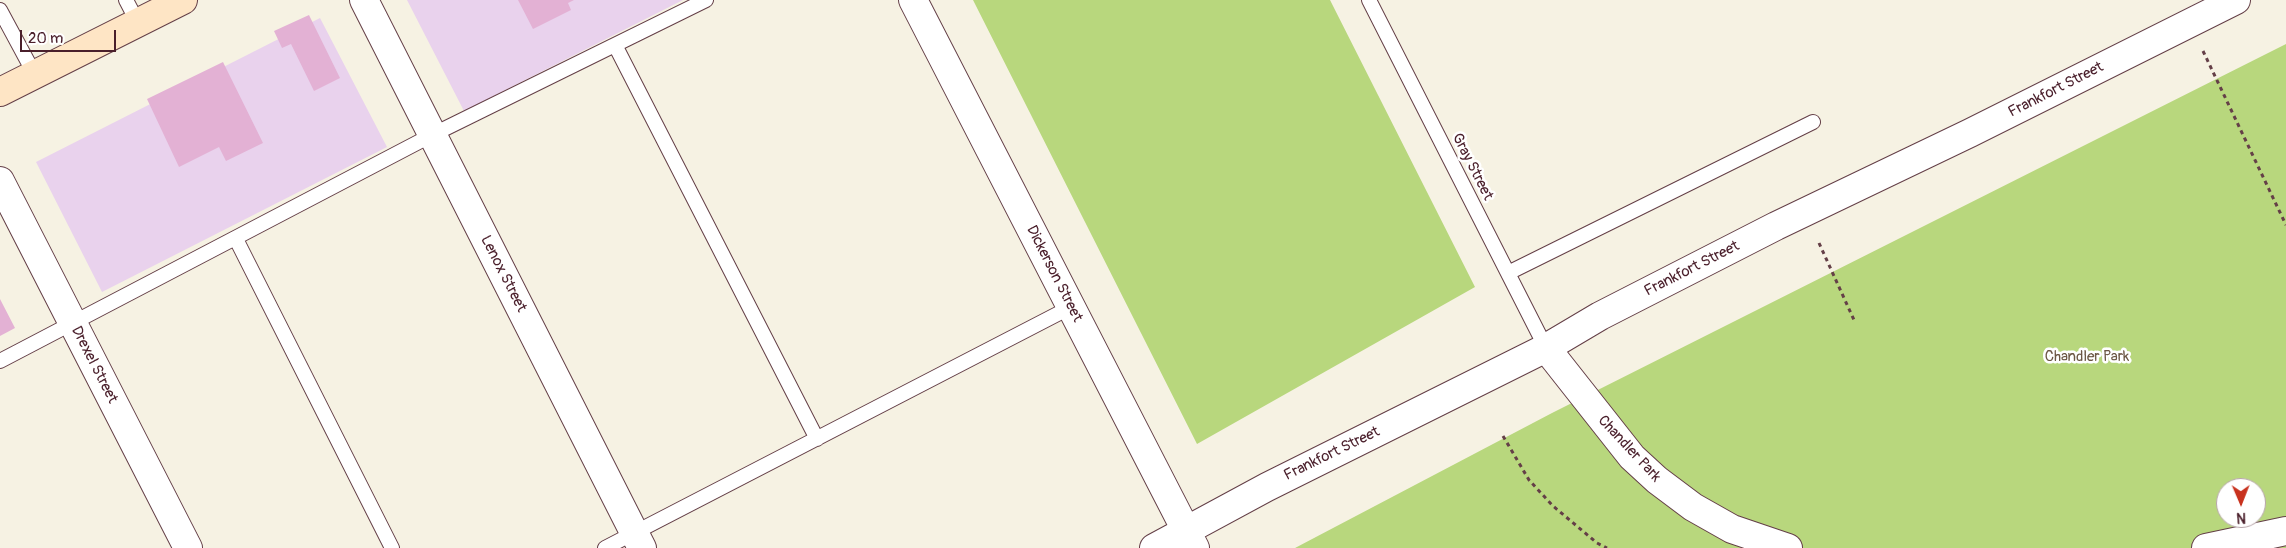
<!DOCTYPE html>
<html>
<head>
<meta charset="utf-8">
<style>
	body { margin:0 }
	#map { position:relative; width:2286px; height:548px; overflow:hidden; background:#f6f2e3; font-family:Pangolin,sans-serif }
	canvas { display:block }
	.north { position:absolute; left:2216px; top:478px; width:50px; height:50px; box-sizing:border-box; background:#fff; border:1px solid #b7a5aa; border-radius:50%; rotate:179deg; font-size:14px; font-weight:700; line-height:20px; text-align:center; color:#4a1f2b }
	.north::after { content:''; display:block; margin:auto; width:18px; height:22px; background:#c8321e; clip-path:polygon(50% 0,100% 100%,50% 72%,0 100%) }
	.scale { position:absolute; left:20px; top:30px; width:96px; height:22px; box-sizing:border-box; border:2px solid #4a1f2b; border-top:0; padding-left:6px; font-size:15px; line-height:18px; white-space:nowrap; color:#4a1f2b; -webkit-text-stroke:4px #fff; paint-order:stroke }
</style>
</head>
<body>
<div id="map">
<canvas width="2286" height="548"></canvas>
<div class="north">N</div>
<div class="scale">20 m</div>
</div>
<script>
const c = document.querySelector('canvas').getContext('2d');
c.lineJoin = 'round';
function paint(path, color) {
  c.fillStyle = color;
  c.fill(path, 'evenodd');
}
function shape(rows) {
  const path = new Path2D();
  for (const r of rows) {
    path.moveTo(r[0], r[1]);
    for (let i = 2; i < r.length; i += 2) path.lineTo(r[i], r[i + 1]);
  }
  return path;
}
function trace(path, color, width, dash) {
  c.strokeStyle = color;
  c.lineWidth = width;
  c.lineCap = dash ? 'butt' : 'round';
  c.setLineDash(dash || []);
  c.stroke(path);
}
function label(font, color, halo, rows, align = 'center') {
  c.font = font + ' Pangolin,sans-serif';
  c.lineWidth = 5;
  c.setLineDash([]);
  c.textBaseline = 'middle';
  c.strokeStyle = halo;
  c.fillStyle = color;
  for (const [text, x, y, turn = 0] of rows) {
    c.save();
    c.translate(x, y);
    c.rotate((+turn || 0) * Math.PI / 180);
    c.textAlign = isNaN(turn) ? turn : align;
    if (halo) c.strokeText(text, 0, 0);
    c.fillText(text, 0, 0);
    c.restore();
  }
}
paint(shape([
	[407,0,683,0,464,111],
	[320,18,387,147,102,292,36,162]
]), '#e9d2ed');
paint(shape([
	[973,0,1330,0,1475,287,1197,444],
	[2286,44,2286,548,1295,548,1552,413],
	[2226,488,2256,488,2256,518,2226,518]
]), '#b8d77d');
paint(shape([
	[518,0,574,0,568,3,571,10,533,29],
	[309,15,340,78,314,91,291,44,282,48,274,31],
	[223,62,263,143,226,161,219,147,179,167,147,99],
	[0,299,15,328,0,336]
]), '#e3b1d4');
const service = shape([
	[126,0,138,23],
	[1369,0,1546,348],
	[0,10,35,75],
	[615,45,817,439],
	[236,239,392,548],
	[1508,273,1813,122],
	[0,361,432,135,706,0],
	[605,548,1071,307]
]);
const minor = shape([
	[364,0,642,548],
	[0,181,188,548],
	[1546,348,1632,457,1657,480,1693,507,1732,529,1788,548],
	[1154,548,1267,487,1546,348,1600,316,1776,226,1970,133,2236,0],
	[2206,548,2286,531]
]);
const tertiary = shape([
	[913,0,1195,548]
]);
const secondary = shape([
	[0,92,183,0]
]);
trace(service, '#643f47', 16);
trace(minor, '#643f47', 30);
trace(tertiary, '#643f47', 30);
trace(secondary, '#643f47', 30);
trace(shape([
	[2203,51,2286,225],
	[1819,243,1854,320],
	[1503,436,1529,480,1553,506,1597,543,1607,548]
]), '#643f47', 3, [4, 4]);
trace(service, '#fff', 14);
trace(minor, '#fff', 28);
trace(tertiary, '#fff', 28);
trace(secondary, '#fee5c5', 28);
label('15px', '#4a1f2b', '#fff', [
	["Frankfort Street",2056,90,-27],
	["Gray Street",1472,167,63],
	["Frankfort Street",1692,269,-27],
	["Lenox Street",503,274,63],
	["Dickerson Street",1054,274,63],
	["Drexel Street",94,365,63],
	["Chandler Park",1629,449,47],
	["Frankfort Street",1332,454,-26]
]);
label('15px', '#6b5644', '#fff', [
	["Chandler Park",2087,357]
]);
</script>
</body>
</html>
